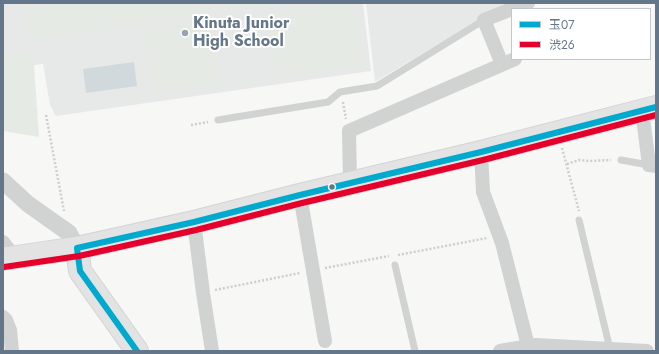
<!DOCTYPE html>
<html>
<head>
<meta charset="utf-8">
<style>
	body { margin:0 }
	#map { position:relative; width:659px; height:354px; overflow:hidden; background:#f7f7f6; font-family:Jost,"Noto Sans JP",sans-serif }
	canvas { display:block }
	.frame { position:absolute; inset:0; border:4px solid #647689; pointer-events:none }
	.legend { position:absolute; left:511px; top:8px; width:140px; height:52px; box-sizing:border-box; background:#fff; border:1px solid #c1c8d0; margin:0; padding:5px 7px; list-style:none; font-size:12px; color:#647689 }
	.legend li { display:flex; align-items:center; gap:8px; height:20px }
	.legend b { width:20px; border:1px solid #c1c8d0 }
</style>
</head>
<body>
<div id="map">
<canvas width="659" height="354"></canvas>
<div class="frame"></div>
<ul class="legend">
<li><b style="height:5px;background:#00a9ce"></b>玉07</li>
<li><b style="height:5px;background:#e4002b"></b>渋26</li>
</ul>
</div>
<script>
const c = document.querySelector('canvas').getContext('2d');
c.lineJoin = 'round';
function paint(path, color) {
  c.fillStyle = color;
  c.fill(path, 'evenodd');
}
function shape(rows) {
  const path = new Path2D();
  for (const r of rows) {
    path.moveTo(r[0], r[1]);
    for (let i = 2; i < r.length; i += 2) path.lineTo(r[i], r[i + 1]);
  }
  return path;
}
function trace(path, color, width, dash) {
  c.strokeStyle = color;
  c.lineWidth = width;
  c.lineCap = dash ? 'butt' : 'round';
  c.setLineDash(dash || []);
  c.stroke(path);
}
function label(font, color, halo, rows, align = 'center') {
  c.font = font + ' Jost,sans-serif';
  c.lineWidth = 4;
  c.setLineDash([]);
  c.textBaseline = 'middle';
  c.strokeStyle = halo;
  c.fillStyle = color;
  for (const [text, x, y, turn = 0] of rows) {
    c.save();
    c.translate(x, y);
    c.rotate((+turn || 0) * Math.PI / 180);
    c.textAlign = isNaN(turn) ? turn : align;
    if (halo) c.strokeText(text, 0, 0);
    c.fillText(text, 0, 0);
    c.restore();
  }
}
paint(shape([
	[3,3,363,3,371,71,56,116,50,105,43,64,3,69],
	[366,3,509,3,478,20,375,82]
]), '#e7e9e8');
paint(shape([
	[55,3,274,3,29,42,23,8],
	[330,3,354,3,363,65,275,79,265,13],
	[211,17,221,85,152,95,142,28],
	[33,53,39,136,39,137,3,131,3,58]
]), '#e6eae4');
paint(shape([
	[134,62,137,86,86,93,83,69]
]), '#d1d9dd');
const primary = shape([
	[77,248,80,271,137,351],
	[3,259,77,248,194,222,300,195,481,152,656,107]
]);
trace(primary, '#d2d4d5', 24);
trace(shape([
	[343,102,346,119],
	[46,115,64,211],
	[191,125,208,122],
	[562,148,579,211],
	[567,164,579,160,589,161,611,160],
	[398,255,487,238],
	[325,268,389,256],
	[215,290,300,273]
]), '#cccecf', 2.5, [2, 2]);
trace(shape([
	[218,120,328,102,340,92,377,86,484,20],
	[621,160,649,165],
	[579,220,610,349],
	[395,265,415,351]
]), '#d1d2d2', 7);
trace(shape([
	[512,9,528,3],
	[502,64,484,20,512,9],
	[642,110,649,165,656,166],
	[481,152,483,192,502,243,528,346],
	[350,183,349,131,515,59],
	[300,195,325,341],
	[194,222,203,293,212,351],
	[3,242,15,258],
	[3,317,6,320,10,330,12,351],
	[500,351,536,345,647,351]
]), '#d1d2d2', 14);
trace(shape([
	[3,181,28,204,69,233,77,248]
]), '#d1d2d2', 17);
trace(primary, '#e3e3e3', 22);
trace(shape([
	[77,248,194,222,300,195,481,152,656,107],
	[77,248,80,271,137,351]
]), '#00a9ce', 6);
trace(shape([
	[4,267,79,256,196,230,302,203,483,160,656,115]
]), '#e4002b', 6);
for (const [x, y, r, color] of [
	[185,33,4,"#97a3af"],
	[332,187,3.5,"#647689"]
]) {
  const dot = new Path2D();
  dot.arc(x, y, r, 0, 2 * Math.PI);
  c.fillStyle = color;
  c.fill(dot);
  trace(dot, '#fff', 1.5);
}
label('bold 16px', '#647689', '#fff', [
	["Kinuta Junior",193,24],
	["High School",193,42]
], 'left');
</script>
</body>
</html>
